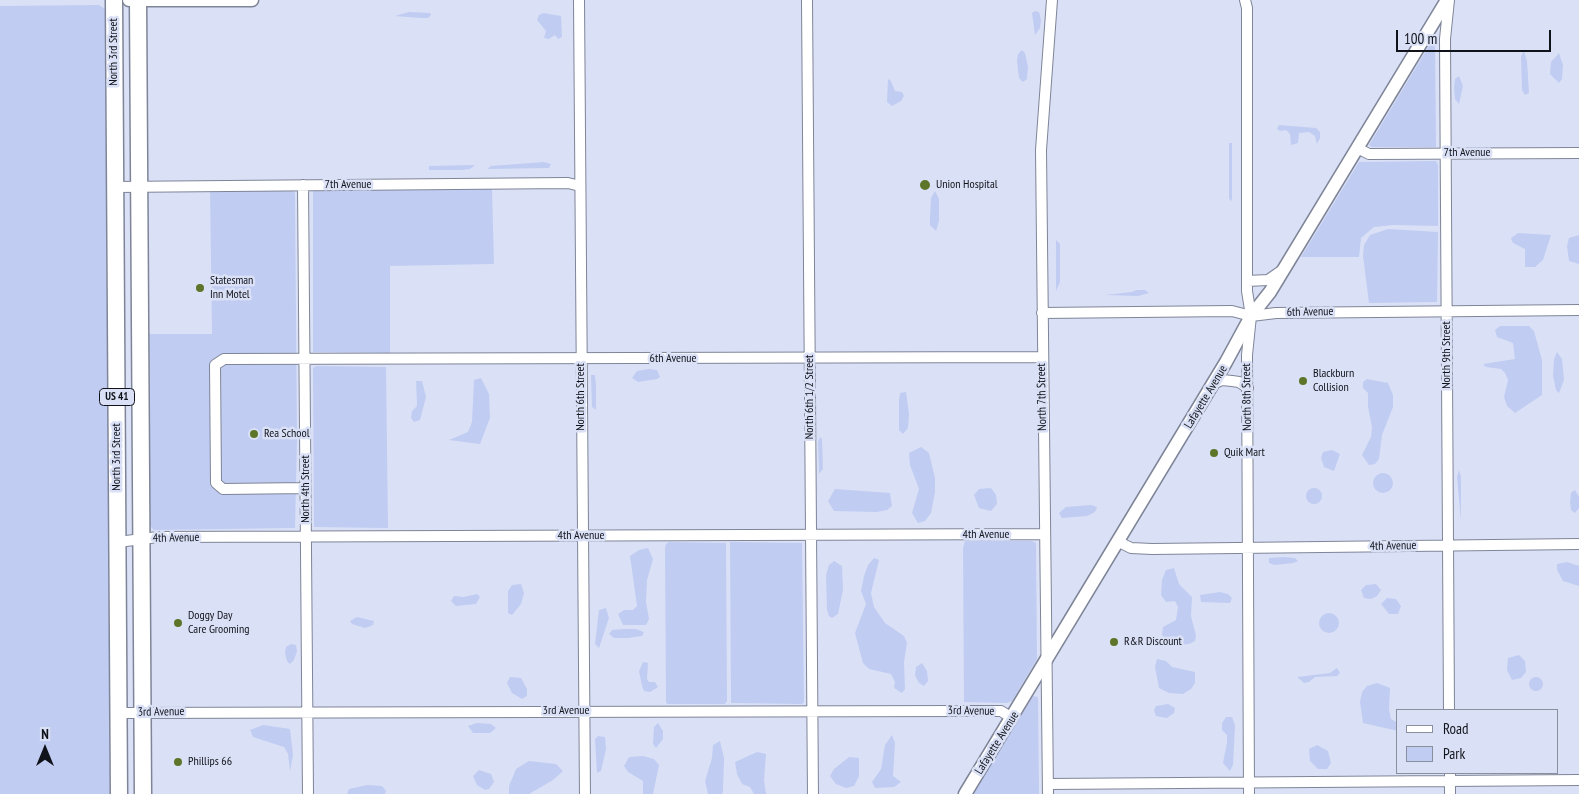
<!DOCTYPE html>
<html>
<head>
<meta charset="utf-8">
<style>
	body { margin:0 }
	#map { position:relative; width:1579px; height:794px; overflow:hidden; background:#dae1f6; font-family:"PT Sans Narrow",sans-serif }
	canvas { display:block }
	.legend { position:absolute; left:1396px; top:709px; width:162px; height:65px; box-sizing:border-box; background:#dae1f6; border:1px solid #8a8f9e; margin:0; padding:6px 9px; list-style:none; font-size:15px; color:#11131a }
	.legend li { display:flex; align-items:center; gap:10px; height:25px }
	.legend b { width:25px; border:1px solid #8a8f9e }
	.north { position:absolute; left:20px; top:724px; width:50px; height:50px; -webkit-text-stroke:4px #dae1f6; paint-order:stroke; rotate:0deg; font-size:14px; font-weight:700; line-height:20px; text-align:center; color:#11131a }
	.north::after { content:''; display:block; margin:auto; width:18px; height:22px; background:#11131a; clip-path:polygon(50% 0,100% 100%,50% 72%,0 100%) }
	.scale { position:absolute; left:1396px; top:30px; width:155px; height:22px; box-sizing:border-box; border:2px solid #11131a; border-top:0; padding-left:6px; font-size:15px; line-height:18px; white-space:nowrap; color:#11131a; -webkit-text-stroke:4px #dae1f6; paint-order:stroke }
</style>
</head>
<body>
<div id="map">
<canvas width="1579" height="794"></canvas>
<ul class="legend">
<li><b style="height:6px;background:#fff"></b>Road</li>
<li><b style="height:14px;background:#c0ccf1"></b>Park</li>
</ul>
<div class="north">N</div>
<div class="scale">100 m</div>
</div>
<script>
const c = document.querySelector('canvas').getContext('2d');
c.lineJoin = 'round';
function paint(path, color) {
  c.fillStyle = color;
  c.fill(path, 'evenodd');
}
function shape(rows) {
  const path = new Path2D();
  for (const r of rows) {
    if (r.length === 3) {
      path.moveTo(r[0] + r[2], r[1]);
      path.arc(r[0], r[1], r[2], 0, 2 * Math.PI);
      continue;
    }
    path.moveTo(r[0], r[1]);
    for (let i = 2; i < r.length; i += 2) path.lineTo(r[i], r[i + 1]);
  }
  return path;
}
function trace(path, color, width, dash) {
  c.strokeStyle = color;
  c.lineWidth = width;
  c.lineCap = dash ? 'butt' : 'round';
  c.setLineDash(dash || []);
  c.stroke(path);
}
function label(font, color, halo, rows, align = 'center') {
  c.font = font + ' "PT Sans Narrow",sans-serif';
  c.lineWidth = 5;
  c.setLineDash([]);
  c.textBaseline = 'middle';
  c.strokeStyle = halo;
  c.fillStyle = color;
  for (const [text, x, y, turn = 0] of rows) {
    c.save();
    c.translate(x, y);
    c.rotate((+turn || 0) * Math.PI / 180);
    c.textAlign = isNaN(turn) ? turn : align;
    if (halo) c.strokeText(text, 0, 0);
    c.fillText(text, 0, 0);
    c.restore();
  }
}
paint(shape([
	[99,5,105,9,110,794,0,794,0,6],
	[1035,11,1039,12,1041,20,1040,28,1035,35,1032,13],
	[409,12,430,13,431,15,428,18,421,18,395,16],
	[543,13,561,16,562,37,558,39,555,35,549,39,544,38,546,31,537,20,539,15],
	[1435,40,1436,147,1372,147,1369,145,1432,41],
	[1022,50,1025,53,1028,67,1027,79,1023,82,1019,78,1017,61,1018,54],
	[1524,51,1527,61,1529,93,1525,95,1522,90,1521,56],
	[1559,53,1563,65,1562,79,1559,83,1550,74,1551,62],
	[1459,76,1463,86,1459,104,1455,99,1454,87,1455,79],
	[888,79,891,81,895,91,902,92,904,96,901,101,892,106,887,102],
	[1279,125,1316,128,1320,132,1320,138,1317,144,1315,136,1309,132,1299,133,1298,143,1291,145,1290,134,1286,130,1280,131,1277,129],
	[1229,143,1232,143,1232,201,1229,199],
	[1436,161,1438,165,1438,226,1393,225,1374,227,1361,238,1359,257,1301,257,1359,162],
	[544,162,551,164,549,168,487,169,491,166],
	[475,165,470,169,461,170,429,170,429,166],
	[210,189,291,189,295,193,297,439,295,528,154,530,148,524,148,334,212,334],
	[492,189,494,264,390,266,390,353,313,352,313,190],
	[935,191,939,199,939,221,936,231,930,225,930,218,931,198],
	[1388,229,1438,232,1437,302,1369,303,1363,256,1364,245,1370,235],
	[1518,233,1551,235,1543,260,1535,267,1525,267,1525,249,1513,243,1511,238],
	[1579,235,1579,264,1569,261,1567,246,1569,238],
	[1056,240,1060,244,1060,282,1056,291],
	[1136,290,1145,290,1149,293,1138,296,1105,295,1132,292],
	[1500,326,1529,326,1534,331,1542,360,1542,395,1515,413,1507,406,1504,397,1508,380,1505,373,1501,369,1486,367,1483,364,1515,359,1513,343,1497,337,1495,330],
	[1557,352,1562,359,1564,380,1559,393,1556,390,1553,376,1554,359],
	[316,366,386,367,388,528,314,527,313,368],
	[649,369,657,370,660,377,657,379,638,382,632,378,637,371],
	[591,375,595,375,596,386,596,410,592,407],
	[481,378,489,394,490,418,480,444,449,440,468,432,472,422,474,380],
	[1367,379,1388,383,1393,395,1393,407,1382,435,1379,459,1375,464,1369,465,1362,455,1371,437,1372,427,1368,407,1368,393,1363,388,1363,382],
	[416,381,422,381,426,397,420,420,414,422,411,418,412,411,417,406],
	[906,392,909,414,908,428,903,434,899,430,899,401,900,393],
	[820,437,822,439,823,469,819,474,818,442],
	[921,447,929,453,935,478,935,492,931,513,925,521,918,523,912,513,919,489,910,465,909,453],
	[1332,450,1340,454,1334,471,1324,467,1321,458,1323,452],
	[1459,470,1461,477,1461,521,1457,477],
	[1383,483,10],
	[991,488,996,495,997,504,991,511,979,508,974,495,979,489],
	[1314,496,8],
	[835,489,890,493,892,506,887,510,877,512,834,511,828,501],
	[1575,490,1579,497,1579,508,1575,513,1571,510,1570,502,1571,493],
	[1091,505,1097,507,1095,512,1087,516,1062,518,1059,513,1066,507],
	[965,541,1032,541,1036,543,1037,659,1012,701,1007,703,964,702,963,548],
	[669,542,726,543,727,701,725,704,667,704,666,702,665,548,666,544],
	[730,542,802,543,804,702,802,704,731,703],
	[648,548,653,559,647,580,646,602,649,619,646,625,623,625,618,614,624,610,633,610,637,606,630,556,639,550],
	[1284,557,1295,558,1298,561,1293,563,1275,565,1269,563,1269,558],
	[874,558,879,560,871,593,874,607,885,623,904,636,907,643,904,662,905,689,902,693,894,688,895,682,891,674,869,669,863,663,855,633,866,604,861,591,864,576,868,565],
	[834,561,842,566,843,590,838,614,832,618,829,616,827,610,826,575,829,565],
	[1567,562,1579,566,1579,586,1563,581,1557,570,1557,564],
	[1174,568,1179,584,1192,597,1191,616,1196,636,1195,641,1189,644,1174,645,1162,635,1163,627,1176,620,1178,607,1175,601,1166,602,1161,595,1162,580,1166,570],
	[521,584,524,593,521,604,512,615,508,613,508,591,512,585],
	[1376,584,1381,590,1377,596,1371,599,1364,598,1361,590,1366,585],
	[1220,592,1228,594,1232,598,1230,603,1201,602,1200,595],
	[477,594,480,597,476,604,456,606,451,601,454,596,464,597],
	[1387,598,1396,599,1401,606,1398,614,1389,614,1381,604],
	[606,608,609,618,599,648,595,644,599,610],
	[1329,623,10],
	[357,617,374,621,373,625,365,628,352,624,350,621],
	[623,629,636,629,644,632,642,636,628,638,614,638,609,634,612,630],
	[291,644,296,645,297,651,294,660,290,664,287,661,285,653,286,647],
	[1519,655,1525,661,1526,672,1521,678,1512,680,1507,670,1508,658],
	[1157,659,1166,661,1172,667,1195,672,1195,683,1191,689,1183,694,1169,693,1159,688,1155,667],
	[643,662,648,663,647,679,649,682,655,682,658,687,650,692,644,691,642,686,639,671],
	[922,663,927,671,928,681,924,686,919,683,915,675,916,667],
	[1337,668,1340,673,1337,676,1315,677,1309,682,1304,683,1297,677,1330,673],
	[1536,684,7],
	[510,677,521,678,527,689,527,696,522,699,512,693,507,683],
	[1377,683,1390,688,1389,709,1391,719,1398,723,1398,731,1363,723,1360,702,1362,692,1367,686],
	[1033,696,1038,697,1039,794,972,794],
	[1168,704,1175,708,1174,713,1167,718,1156,716,1154,710,1156,706],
	[1226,717,1232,717,1235,725,1233,765,1230,771,1223,763,1227,742,1227,735,1222,730,1222,723],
	[477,723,491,724,496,728,490,733,473,733,468,726],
	[658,723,663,731,663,739,656,748,653,744,654,727],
	[263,725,290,729,293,755,290,771,288,754,284,747,253,737,250,730],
	[892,735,895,743,893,776,901,782,894,787,875,788,872,782,881,769,885,745],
	[598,736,605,737,606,749,601,771,597,773,595,739],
	[720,741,724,758,723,791,722,794,708,794,705,781,712,758,713,745],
	[1317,745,1328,751,1331,763,1327,769,1318,769,1310,761,1309,749],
	[757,752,766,754,764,780,766,794,754,794,750,787,742,784,737,774,735,762],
	[643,756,654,759,659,765,653,794,643,794,643,781,628,772,624,766,629,757],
	[849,757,859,758,859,776,854,786,846,788,836,784,830,776,834,769],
	[529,761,556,764,563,771,553,780,529,794,509,794,509,786,516,769],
	[479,770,491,774,494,782,489,789,485,790,477,785,473,776],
	[367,785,382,786,386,791,385,794,347,794,349,789]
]), '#c0ccf1');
const minor = shape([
	[579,0,585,794],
	[807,0,813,794],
	[1245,0,1247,8,1247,291,1251,316,1247,355,1249,794],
	[1449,0,1445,39,1449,710],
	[1357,148,1369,154,1579,153],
	[303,185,308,794],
	[115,187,568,183,580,186],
	[1247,281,1268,280,1281,271],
	[1042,313,1232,311,1251,316,1276,313,1579,310],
	[1213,384,1222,380,1232,381,1239,382,1248,388],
	[306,488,223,489,216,483,215,365,224,359,1042,357],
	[118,542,158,537,1044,534],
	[1119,542,1131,548,1152,549,1579,544],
	[119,713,961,711,1001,711,1012,718],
	[1450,773,1450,794],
	[1048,784,1579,780],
	[1048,794,1041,150,1052,0]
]);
const tertiary = shape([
	[129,0,252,0],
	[965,794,1226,362,1251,316,1270,292,1447,0]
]);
const trunk = shape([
	[114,0,119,794],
	[138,0,143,794]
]);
trace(minor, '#7f8598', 12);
trace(tertiary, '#7f8598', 15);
trace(trunk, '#7f8598', 19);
trace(minor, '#fff', 10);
trace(tertiary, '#fff', 12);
trace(trunk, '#fff', 16);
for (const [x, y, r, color] of [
	[925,185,6,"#5c7528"],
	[200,288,5,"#5c7528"],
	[1303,381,5,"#5c7528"],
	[254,434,5,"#5c7528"],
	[1214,453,5,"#5c7528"],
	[178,623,5,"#5c7528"],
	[1114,642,5,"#5c7528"],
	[178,762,5,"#5c7528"]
]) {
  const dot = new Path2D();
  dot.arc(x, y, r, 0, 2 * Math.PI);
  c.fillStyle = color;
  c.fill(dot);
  trace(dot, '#dae1f6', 2);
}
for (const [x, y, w] of [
	[117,397,35]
]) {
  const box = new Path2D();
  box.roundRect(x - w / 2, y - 8.5, w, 17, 4);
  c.fillStyle = '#dae1f6';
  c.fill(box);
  trace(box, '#11131a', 1);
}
label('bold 11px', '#11131a', null, [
	["US 41",117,397]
]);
label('12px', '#11131a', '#dae1f6', [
	["North 3rd Street",114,52,-90],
	["7th Avenue",1467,153],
	["7th Avenue",348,185],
	["6th Avenue",1310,312,-1],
	["North 9th Street",1447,355,-90],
	["6th Avenue",673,359],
	["North 6th Street",581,397,-90],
	["North 6th 1/2 Street",810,397,-90],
	["North 7th Street",1042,397,-91],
	["Lafayette Avenue",1206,397,-59],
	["North 8th Street",1247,397,-91],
	["North 3rd Street",117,457,-90],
	["North 4th Street",306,489,-90],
	["4th Avenue",986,535],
	["4th Avenue",581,536],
	["4th Avenue",176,538,-1],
	["4th Avenue",1393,546,-1],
	["3rd Avenue",566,711],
	["3rd Avenue",971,711,1],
	["3rd Avenue",161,712,-1],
	["Lafayette Avenue",997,743,-58]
]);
label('12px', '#11131a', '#dae1f6', [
	["Union Hospital",936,185],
	["Statesman",210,281],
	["Inn Motel",210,295],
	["Blackburn",1313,374],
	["Collision",1313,388],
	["Rea School",264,434],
	["Quik Mart",1224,453],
	["Doggy Day",188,616],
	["Care Grooming",188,630],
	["R&R Discount",1124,642],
	["Phillips 66",188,762]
], 'left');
</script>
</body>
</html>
